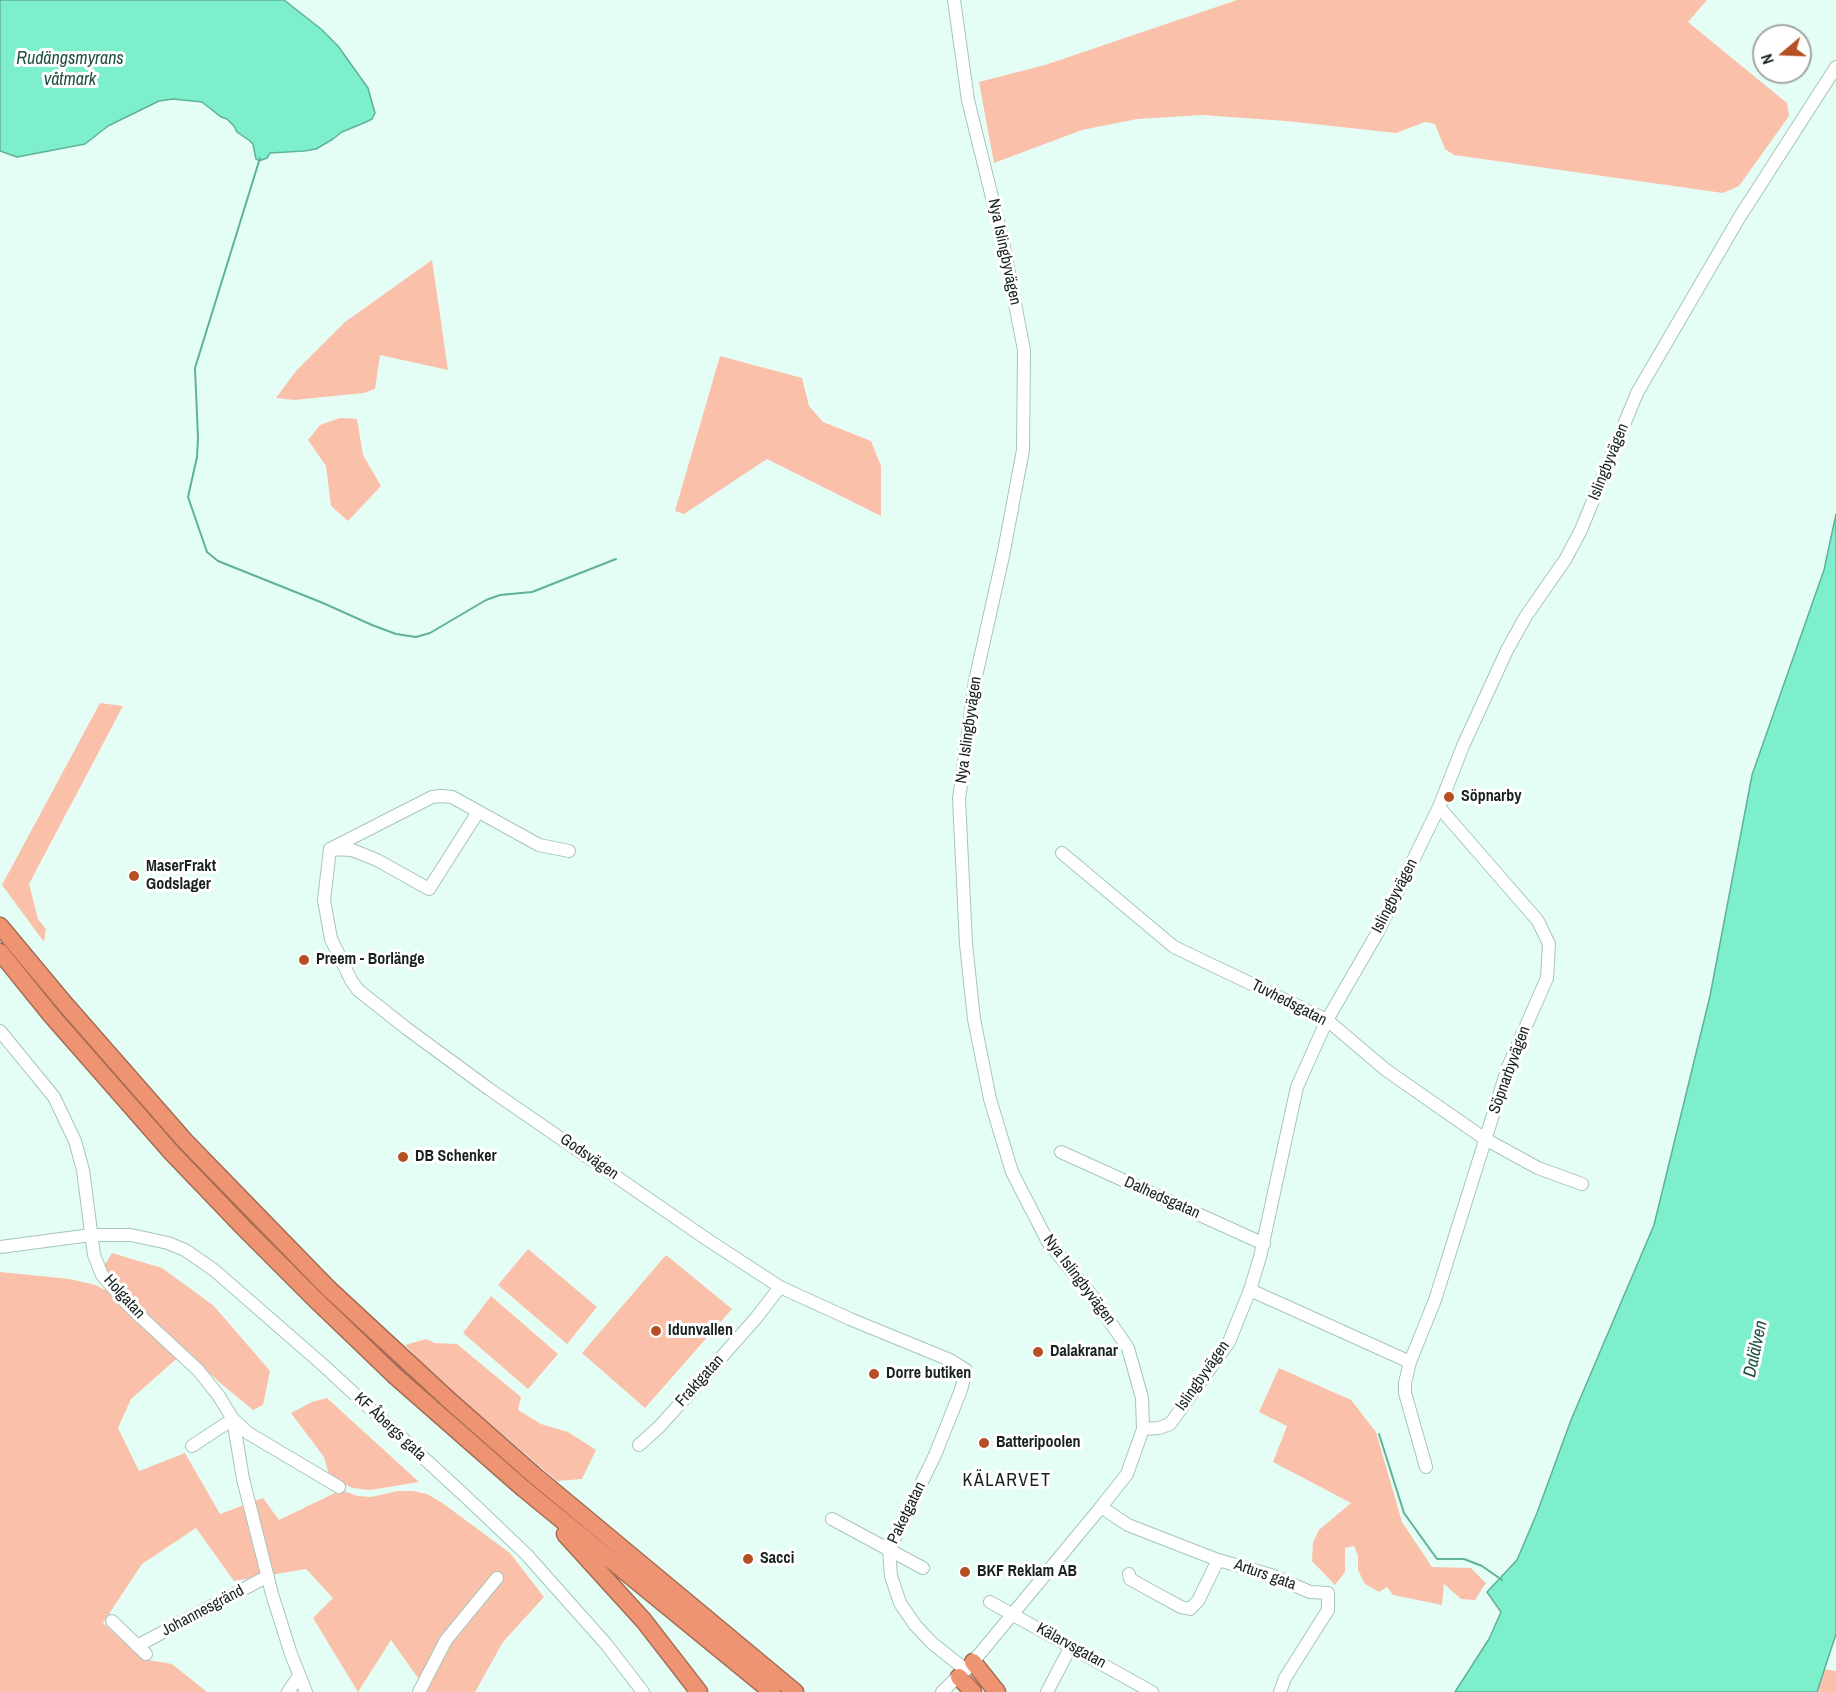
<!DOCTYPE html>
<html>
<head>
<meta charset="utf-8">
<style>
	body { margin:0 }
	#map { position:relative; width:1836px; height:1692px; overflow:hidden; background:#e5fef5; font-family:"Archivo Narrow",sans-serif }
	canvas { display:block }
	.north { position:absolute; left:1752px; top:24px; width:60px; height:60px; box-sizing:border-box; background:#fff; border:2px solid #a3a7a5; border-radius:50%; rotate:251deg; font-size:16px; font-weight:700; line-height:24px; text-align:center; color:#18231f }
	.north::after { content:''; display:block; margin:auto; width:21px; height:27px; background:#b54f24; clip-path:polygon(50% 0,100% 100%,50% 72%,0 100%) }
</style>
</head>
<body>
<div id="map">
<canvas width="1836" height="1692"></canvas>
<div class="north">N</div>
</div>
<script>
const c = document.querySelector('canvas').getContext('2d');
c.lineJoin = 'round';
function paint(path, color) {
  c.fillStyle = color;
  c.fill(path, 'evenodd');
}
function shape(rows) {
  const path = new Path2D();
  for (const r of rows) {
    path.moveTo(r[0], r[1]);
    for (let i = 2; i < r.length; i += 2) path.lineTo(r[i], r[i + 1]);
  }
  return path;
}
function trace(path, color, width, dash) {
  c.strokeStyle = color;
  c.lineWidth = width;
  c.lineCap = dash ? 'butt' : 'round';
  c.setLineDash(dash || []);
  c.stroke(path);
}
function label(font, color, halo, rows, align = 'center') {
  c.font = font + ' "Archivo Narrow",sans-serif';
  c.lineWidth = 6;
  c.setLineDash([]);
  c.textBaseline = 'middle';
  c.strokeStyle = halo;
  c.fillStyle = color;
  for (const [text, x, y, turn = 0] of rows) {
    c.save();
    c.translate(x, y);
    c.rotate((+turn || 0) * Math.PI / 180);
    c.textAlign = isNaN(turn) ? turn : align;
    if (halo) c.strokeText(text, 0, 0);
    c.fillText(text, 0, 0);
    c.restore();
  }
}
paint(shape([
	[1237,0,1707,0,1688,22,1787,103,1789,116,1739,186,1723,193,1454,155,1445,149,1435,124,1425,122,1396,133,1286,121,1202,115,1137,119,1082,130,994,163,979,82,1045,65],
	[432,260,448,370,380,355,375,389,364,393,294,400,276,398,296,371,345,322],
	[720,356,802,378,809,406,823,422,871,441,881,466,881,516,767,459,684,514,675,511],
	[340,418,357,419,363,455,381,486,348,521,331,506,326,466,308,440,320,425],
	[100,703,123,706,29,884,38,919,46,929,44,942,2,885],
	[528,1249,597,1307,567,1344,498,1285],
	[112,1253,162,1268,214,1306,270,1371,263,1405,253,1410,219,1382,132,1301,104,1266],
	[666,1255,732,1309,645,1408,582,1353],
	[0,1272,70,1279,95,1285,110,1292,182,1354,131,1399,118,1428,139,1471,185,1453,220,1514,263,1498,279,1520,341,1490,358,1496,371,1497,398,1491,413,1491,427,1494,441,1502,510,1553,544,1597,503,1642,475,1692,428,1692,391,1640,358,1692,313,1618,333,1598,306,1569,234,1581,196,1528,142,1564,103,1623,143,1659,172,1664,207,1692,0,1692],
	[491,1296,558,1354,528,1389,463,1333],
	[426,1339,435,1343,457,1344,521,1397,518,1410,541,1424,568,1432,596,1450,582,1479,557,1481,430,1372,405,1345],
	[1279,1368,1351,1400,1376,1432,1402,1522,1432,1567,1471,1568,1486,1583,1475,1600,1461,1599,1444,1584,1442,1605,1393,1595,1387,1587,1379,1592,1365,1584,1358,1570,1358,1556,1354,1546,1345,1548,1345,1572,1335,1585,1312,1561,1313,1542,1319,1530,1351,1503,1273,1462,1287,1426,1259,1412],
	[327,1398,419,1482,370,1490,352,1488,329,1475,324,1457,291,1413,312,1402],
	[1824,1669,1836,1671,1836,1692,1817,1692]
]), '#fbc0aa');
const water = shape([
	[0,0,284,0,321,29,338,46,368,88,375,113,372,119,366,122,342,132,333,139,316,149,304,151,270,153,267,158,259,161,256,159,253,144,250,141,237,132,234,126,227,119,221,117,202,102,173,99,159,101,108,126,85,144,17,157,0,151,0,0],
	[1836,514,1836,1634,1817,1692,1455,1692,1489,1639,1501,1612,1487,1592,1517,1560,1537,1513,1571,1420,1654,1225,1710,996,1752,775,1824,570,1836,514]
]);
paint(water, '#7defcd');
trace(water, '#5fb299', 1.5);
trace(shape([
	[260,158,195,368,198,438,197,457,188,497,207,552,218,561,323,603,372,625,396,634,416,637,430,633,486,600,500,595,532,592,616,559],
	[1379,1434,1404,1513,1437,1559,1464,1559,1482,1566,1502,1580]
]), '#5fb299', 2);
const minor = shape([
	[330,849,324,900,331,939,351,980,358,990,406,1028,489,1089,708,1240,780,1287,850,1319,950,1360,966,1370,961,1390,935,1455,889,1550,891,1576,900,1603,915,1625,932,1643,966,1670],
	[330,849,432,797,441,796,452,797,539,845,569,851],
	[330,849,352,850,377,860,429,889,478,812],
	[1062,853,1174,947,1327,1020,1386,1070,1485,1139,1538,1168,1582,1184],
	[0,1031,54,1097,75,1141,83,1170,94,1255,102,1275,128,1305,198,1370,218,1395,233,1419,243,1479,272,1594,291,1654,306,1692],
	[1061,1152,1264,1244],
	[0,1247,91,1235,131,1235,168,1243,185,1250,214,1270,323,1365,465,1496,526,1554,606,1644,643,1692],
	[1250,1290,1410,1362,1435,1300,1508,1067,1547,978,1549,944,1538,921,1439,807],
	[1410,1362,1405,1383,1405,1393,1426,1467],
	[1143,1429,1159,1428,1170,1424,1229,1342,1250,1290,1260,1257,1297,1087,1327,1020,1379,930,1439,807,1463,746,1507,650,1526,616,1565,560,1581,530,1637,393,1739,218,1836,67],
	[639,1445,659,1427,697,1385,756,1318,780,1287],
	[192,1446,233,1419,248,1433,339,1487],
	[1101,1507,1128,1525,1218,1560,1271,1575,1310,1592,1328,1593,1328,1610,1285,1678,1280,1692],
	[832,1519,923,1568],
	[1129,1574,1130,1579,1157,1594,1181,1607,1190,1609,1198,1601,1218,1560],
	[990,1602,1152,1692],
	[112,1621,146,1654],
	[137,1646,268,1576],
	[288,1692,299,1676],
	[419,1692,446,1640,497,1578],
	[942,1692,973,1662,1101,1507,1127,1474,1143,1429,1142,1398,1128,1348,1092,1296,1048,1242,1012,1172,990,1099,974,1019,966,944,959,799,975,681,1003,556,1023,450,1024,350,1003,242,968,100,954,0],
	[1047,1692,1071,1646]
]);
const highway = shape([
	[0,926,65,1004,185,1141,329,1289,451,1402,534,1475,795,1692],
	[0,952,51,1015,172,1153,242,1226,316,1300,394,1375,524,1489,772,1692],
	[565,1534,644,1621,699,1692],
	[973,1662,997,1692],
	[959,1677,973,1692]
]);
trace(minor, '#a7c5ba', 14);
trace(highway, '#a46c55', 19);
trace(minor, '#fff', 12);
trace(highway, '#ef9472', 16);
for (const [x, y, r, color] of [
	[1449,797,6,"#b54f24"],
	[134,876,6,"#b54f24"],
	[304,960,6,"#b54f24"],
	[403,1157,6,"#b54f24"],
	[656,1331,6,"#b54f24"],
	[1038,1352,6,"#b54f24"],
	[874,1374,6,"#b54f24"],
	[984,1443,6,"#b54f24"],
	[748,1559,6,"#b54f24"],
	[965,1572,6,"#b54f24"]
]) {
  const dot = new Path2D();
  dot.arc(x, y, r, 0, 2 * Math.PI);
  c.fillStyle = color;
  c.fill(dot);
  trace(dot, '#fff', 2);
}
label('16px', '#18231f', '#fff', [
	["Nya Islingbyvägen",1004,252,78],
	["Islingbyvägen",1609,462,-68],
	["Nya Islingbyvägen",969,730,-82],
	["Islingbyvägen",1395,896,-63],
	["Tuvhedsgatan",1289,1003,27],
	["Söpnarbyvägen",1510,1070,-70],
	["Godsvägen",589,1157,35],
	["Dalhedsgatan",1162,1198,24],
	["Nya Islingbyvägen",1079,1280,53],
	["Holgatan",124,1297,48],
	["Islingbyvägen",1203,1376,-55],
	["Fraktgatan",700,1381,-48],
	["KF Åbergs gata",390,1427,43],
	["Paketgatan",907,1513,-64],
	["Arturs gata",1265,1575,19],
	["Johannesgränd",203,1611,-28],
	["Kälarvsgatan",1071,1646,29]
]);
label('bold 16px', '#18231f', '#fff', [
	["Söpnarby",1461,797],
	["MaserFrakt",146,867],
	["Godslager",146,885],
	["Preem - Borlänge",316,960],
	["DB Schenker",415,1157],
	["Idunvallen",668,1331],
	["Dalakranar",1050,1352],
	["Dorre butiken",886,1374],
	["Batteripoolen",996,1443],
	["Sacci",760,1559],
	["BKF Reklam AB",977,1572]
], 'left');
label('italic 18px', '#1f5042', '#fff', [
	["Rudängsmyrans",70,59],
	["våtmark",70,80],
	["Dalälven",1756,1349,-78]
]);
c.letterSpacing = '1.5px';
label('18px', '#18231f', '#fff', [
	["KÄLARVET",1007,1481]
]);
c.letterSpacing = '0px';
</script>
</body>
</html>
